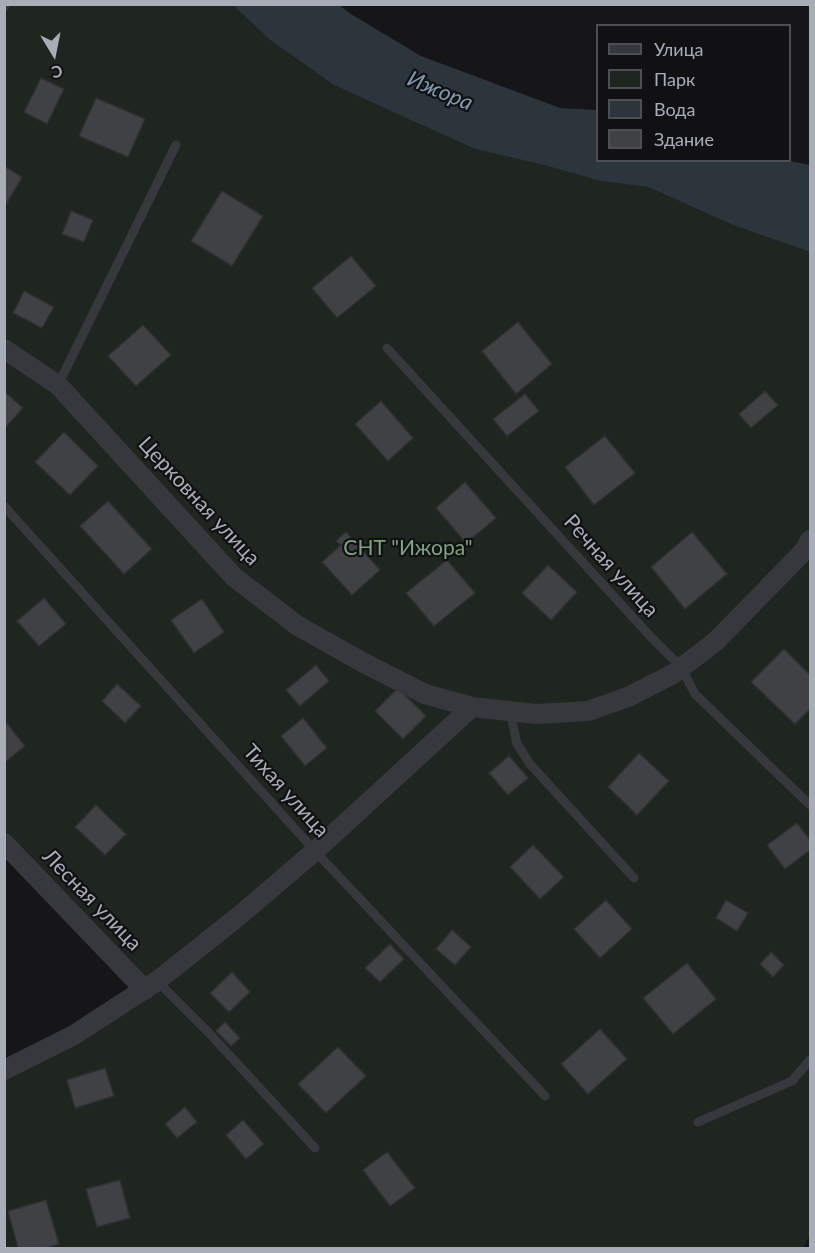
<!DOCTYPE html>
<html>
<head>
<meta charset="utf-8">
<style>
	body { margin:0 }
	#map { position:relative; width:815px; height:1253px; overflow:hidden; background:#161618; font-family:Lato,sans-serif }
	canvas { display:block }
	.frame { position:absolute; inset:0; border:6px solid #a8adb8; pointer-events:none }
	.legend { position:absolute; left:596px; top:24px; width:195px; height:138px; box-sizing:border-box; background:#111113; border:2px solid #4d4f55; margin:0; padding:8px 10px; list-style:none; font-size:18px; color:#a8adb8 }
	.legend li { display:flex; align-items:center; gap:12px; height:30px }
	.legend b { width:30px; border:2px solid #4d4f55 }
	.north { position:absolute; left:24px; top:24px; width:60px; height:60px; -webkit-text-stroke:4px #111113; paint-order:stroke; rotate:170deg; font-size:16px; font-weight:700; line-height:24px; text-align:center; color:#a8adb8 }
	.north::after { content:''; display:block; margin:auto; width:21px; height:27px; background:#a8adb8; clip-path:polygon(50% 0,100% 100%,50% 72%,0 100%) }
</style>
</head>
<body>
<div id="map">
<canvas width="815" height="1253"></canvas>
<div class="frame"></div>
<ul class="legend">
<li><b style="height:8px;background:#37383d"></b>Улица</li>
<li><b style="height:16px;background:#1e261f"></b>Парк</li>
<li><b style="height:16px;background:#2c353c"></b>Вода</li>
<li><b style="height:16px;background:#404145"></b>Здание</li>
</ul>
<div class="north">С</div>
</div>
<script>
const c = document.querySelector('canvas').getContext('2d');
c.lineJoin = 'round';
function paint(path, color) {
  c.fillStyle = color;
  c.fill(path, 'evenodd');
}
function shape(rows) {
  const path = new Path2D();
  for (const r of rows) {
    path.moveTo(r[0], r[1]);
    for (let i = 2; i < r.length; i += 2) path.lineTo(r[i], r[i + 1]);
  }
  return path;
}
function trace(path, color, width, dash) {
  c.strokeStyle = color;
  c.lineWidth = width;
  c.lineCap = dash ? 'butt' : 'round';
  c.setLineDash(dash || []);
  c.stroke(path);
}
function label(font, color, halo, rows, align = 'center') {
  c.font = font + ' Lato,sans-serif';
  c.lineWidth = 4.5;
  c.setLineDash([]);
  c.textBaseline = 'middle';
  c.strokeStyle = halo;
  c.fillStyle = color;
  for (const [text, x, y, turn = 0] of rows) {
    c.save();
    c.translate(x, y);
    c.rotate((+turn || 0) * Math.PI / 180);
    c.textAlign = isNaN(turn) ? turn : align;
    if (halo) c.strokeText(text, 0, 0);
    c.fillText(text, 0, 0);
    c.restore();
  }
}
paint(shape([
	[5,5,233,5,269,39,414,120,475,149,544,165,600,181,648,187,733,225,810,252,810,1235,803,1248,5,1248,5,1070,145,990,5,843]
]), '#1e261f');
paint(shape([
	[233,5,339,5,351,14,421,56,560,108,597,110,598,160,785,160,810,165,810,252,733,225,648,187,600,181,544,165,475,149,334,85,269,39]
]), '#2c353c');
const building = shape([
	[41,78,64,89,47,124,24,112,41,78],
	[96,98,145,119,128,157,79,136,96,98],
	[4,166,22,177,4,208,4,166],
	[222,191,263,216,232,266,191,241,222,191],
	[71,211,93,220,84,242,62,234,71,211],
	[351,256,376,286,337,318,312,288,351,256],
	[24,291,54,307,42,328,13,313,24,291],
	[518,322,552,364,516,394,482,351,518,322],
	[143,325,171,355,136,386,108,356,143,325],
	[4,391,23,408,4,429,4,391],
	[765,391,778,405,751,428,739,414,765,391],
	[525,394,539,411,507,436,493,419,525,394],
	[381,401,413,438,388,461,355,424,381,401],
	[64,432,98,466,70,495,35,462,64,432],
	[605,436,635,473,594,505,565,467,605,436],
	[465,482,496,518,466,543,436,508,465,482],
	[108,501,152,549,124,574,80,526,108,501],
	[346,532,380,570,352,595,322,562,341,545,336,541,346,532],
	[692,532,727,574,685,609,651,567,692,532],
	[447,560,475,593,434,626,406,593,447,560],
	[548,565,577,592,551,620,522,593,548,565],
	[44,598,66,624,39,646,17,621,44,598],
	[202,599,224,632,194,653,171,620,202,599],
	[784,649,810,675,810,709,795,724,751,682,784,649],
	[316,665,329,681,300,706,286,690,316,665],
	[117,684,141,706,125,723,102,701,117,684],
	[398,688,426,716,403,739,375,711,398,688],
	[303,718,327,748,305,766,281,736,303,718],
	[4,720,25,746,4,763,4,720],
	[639,753,669,781,637,815,608,787,639,753],
	[509,756,528,778,508,795,489,773,509,756],
	[96,805,126,834,105,855,75,827,96,805],
	[797,823,810,840,810,850,785,869,767,845,797,823],
	[533,845,564,877,540,899,510,867,533,845],
	[606,900,632,929,600,958,574,929,606,900],
	[726,900,748,913,737,931,716,918,726,900],
	[452,930,471,947,455,965,436,949,452,930],
	[390,944,404,959,380,982,365,968,390,944],
	[771,952,784,965,773,977,760,964,771,952],
	[687,963,716,999,673,1034,643,998,687,963],
	[232,972,250,992,229,1012,210,993,232,972],
	[225,1022,240,1038,231,1046,216,1031,225,1022],
	[600,1029,627,1059,588,1094,561,1064,600,1029],
	[338,1047,366,1076,326,1113,298,1084,338,1047],
	[105,1068,114,1096,75,1108,67,1080,105,1068],
	[185,1107,197,1122,177,1138,165,1124,185,1107],
	[243,1120,264,1144,246,1159,226,1135,243,1120],
	[387,1152,415,1188,390,1206,363,1170,387,1152],
	[120,1180,130,1218,97,1227,86,1189,120,1180],
	[46,1200,59,1244,45,1248,18,1248,8,1211,46,1200]
]);
paint(building, '#404145');
trace(building, '#303034', 1.5);
trace(shape([
	[4,7,6,4],
	[387,348,650,636,681,667,695,694,810,805],
	[58,385,176,145],
	[4,506,315,851,545,1096],
	[510,711,517,744,530,764,634,878],
	[157,981,209,1033,315,1148],
	[698,1122,792,1081,810,1060]
]), '#37383d', 9);
trace(shape([
	[4,349,58,385,234,577,298,626,364,663,425,694,472,707],
	[4,843,145,990],
	[4,1070,74,1035,157,981,239,916,315,851,472,707,536,714,588,711,628,697,673,674,715,642,804,551,810,540]
]), '#37383d', 20);
label('21px', '#a8adb8', '#111113', [
	["Церковная улица",199,501,47],
	["Речная улица",611,566,48],
	["Тихая улица",286,791,48],
	["Лесная улица",92,900,46]
]);
label('21px', '#7fa381', '#111113', [
	["СНТ \"Ижора\"",408,548]
]);
label('italic 22px', '#7f9bb3', '#111113', [
	["Ижора",440,91,23]
]);
</script>
</body>
</html>
